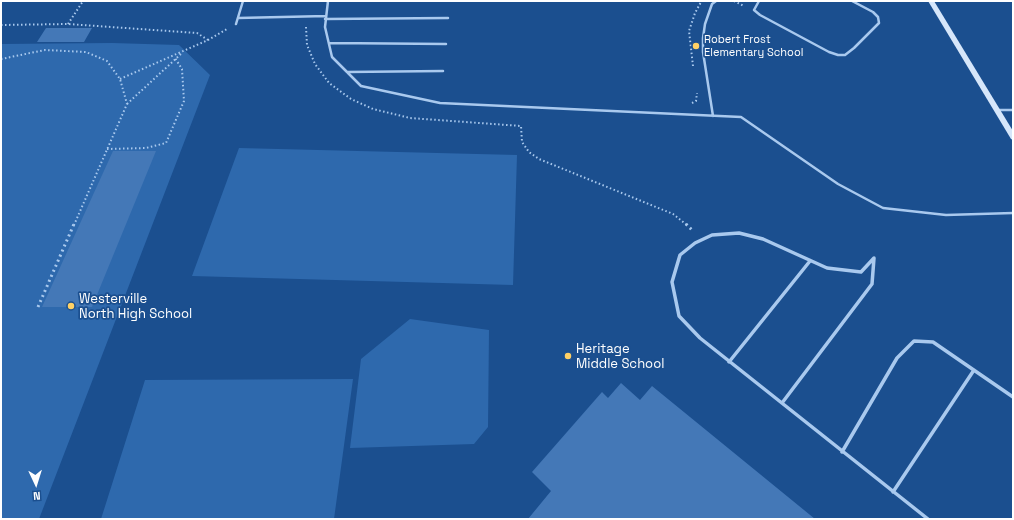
<!DOCTYPE html>
<html>
<head>
<meta charset="utf-8">
<style>
	body { margin:0 }
	#map { position:relative; width:1014px; height:520px; overflow:hidden; background:#1b4f8f; font-family:"Space Grotesk",sans-serif }
	canvas { display:block }
	.frame { position:absolute; inset:0; border:2px solid #fff; pointer-events:none }
	.north { position:absolute; left:16px; top:464px; width:40px; height:40px; -webkit-text-stroke:3px #1b4f8f; paint-order:stroke; rotate:176deg; font-size:11px; font-weight:700; line-height:16px; text-align:center; color:#fff }
	.north::after { content:''; display:block; margin:auto; width:14px; height:18px; background:#fff; clip-path:polygon(50% 0,100% 100%,50% 72%,0 100%) }
</style>
</head>
<body>
<div id="map">
<canvas width="1014" height="520"></canvas>
<div class="frame"></div>
<div class="north">N</div>
</div>
<script>
const c = document.querySelector('canvas').getContext('2d');
c.lineJoin = 'round';
function paint(path, color) {
  c.fillStyle = color;
  c.fill(path, 'evenodd');
}
function shape(rows) {
  const path = new Path2D();
  for (const r of rows) {
    path.moveTo(r[0], r[1]);
    for (let i = 2; i < r.length; i += 2) path.lineTo(r[i], r[i + 1]);
  }
  return path;
}
function trace(path, color, width, dash) {
  c.strokeStyle = color;
  c.lineWidth = width;
  c.lineCap = dash ? 'butt' : 'round';
  c.setLineDash(dash || []);
  c.stroke(path);
}
function label(font, color, halo, rows, align = 'center') {
  c.font = font + ' "Space Grotesk",sans-serif';
  c.lineWidth = 3.5;
  c.setLineDash([]);
  c.textBaseline = 'middle';
  c.strokeStyle = halo;
  c.fillStyle = color;
  for (const [text, x, y, turn = 0] of rows) {
    c.save();
    c.translate(x, y);
    c.rotate((+turn || 0) * Math.PI / 180);
    c.textAlign = isNaN(turn) ? turn : align;
    if (halo) c.strokeText(text, 0, 0);
    c.fillText(text, 0, 0);
    c.restore();
  }
}
paint(shape([
	[112,43,179,45,210,75,39,519,1,519,1,44],
	[239,148,517,155,513,285,192,276],
	[410,319,489,330,488,427,474,444,350,448,361,359],
	[353,379,334,519,101,519,145,380]
]), '#2e69ad');
paint(shape([
	[46,28,92,28,84,42,37,42],
	[113,151,156,151,92,307,42,307],
	[621,383,640,400,652,386,815,519,528,519,551,491,532,472,602,392,608,398]
]), '#4478b7');
trace(shape([
	[734,1,744,6],
	[68,24,83,1],
	[1,25,68,24,197,33,208,40],
	[306,27,307,45,315,64,329,83,351,99,373,109,410,118,521,126,522,142,529,152,539,159,673,214,687,225],
	[1,59,45,50,86,52,107,61,120,79,127,104,74,225],
	[693,66,689,31,695,13,701,2],
	[120,79,208,40,227,29],
	[692,103,696,101,697,93],
	[127,104,182,53],
	[107,149,146,148,166,143,184,101,182,69,175,58]
]), '#a9c9ee', 2, [1.5, 2.5]);
trace(shape([
	[686,224,692,230],
	[38,307,74,224]
]), '#a9c9ee', 3, [2, 3.5]);
trace(shape([
	[328,1,325,27,332,57,361,86,440,103,741,117,838,184,883,208,946,215,1013,213],
	[759,1,754,10,760,15,829,52,838,55,845,55,854,48,879,23,878,17,873,12,852,1],
	[238,18,326,16],
	[325,19,448,18],
	[236,24,243,1],
	[329,43,446,44],
	[347,72,443,71],
	[997,110,1013,110],
	[713,116,703,52,703,38,705,24,712,4,716,1]
]), '#a9c9ee', 2.5);
trace(shape([
	[729,362,810,261],
	[782,403,872,284,874,258,861,272,827,268,763,239,739,233,712,235,695,243,680,255,672,282,679,316,700,338,928,519],
	[842,452,897,358,914,341,933,342,1013,397],
	[893,492,974,370]
]), '#a9c9ee', 3.5);
paint(shape([
	[928,1,934,1,1013,131,1013,140,1011,139,928,1]
]), '#d6e6fa');
for (const [x, y, r, color] of [
	[696,46,4,"#ffd166"],
	[71,306,4,"#ffd166"],
	[568,356,4,"#ffd166"]
]) {
  const dot = new Path2D();
  dot.arc(x, y, r, 0, 2 * Math.PI);
  c.fillStyle = color;
  c.fill(dot);
  trace(dot, '#1b4f8f', 1.5);
}
label('11px', '#fff', '#1b4f8f', [
	["Robert Frost",704,40],
	["Elementary School",704,53]
], 'left');
label('13px', '#fff', '#1b4f8f', [
	["Westerville",79,299],
	["North High School",79,314],
	["Heritage",576,349],
	["Middle School",576,364]
], 'left');
</script>
</body>
</html>
